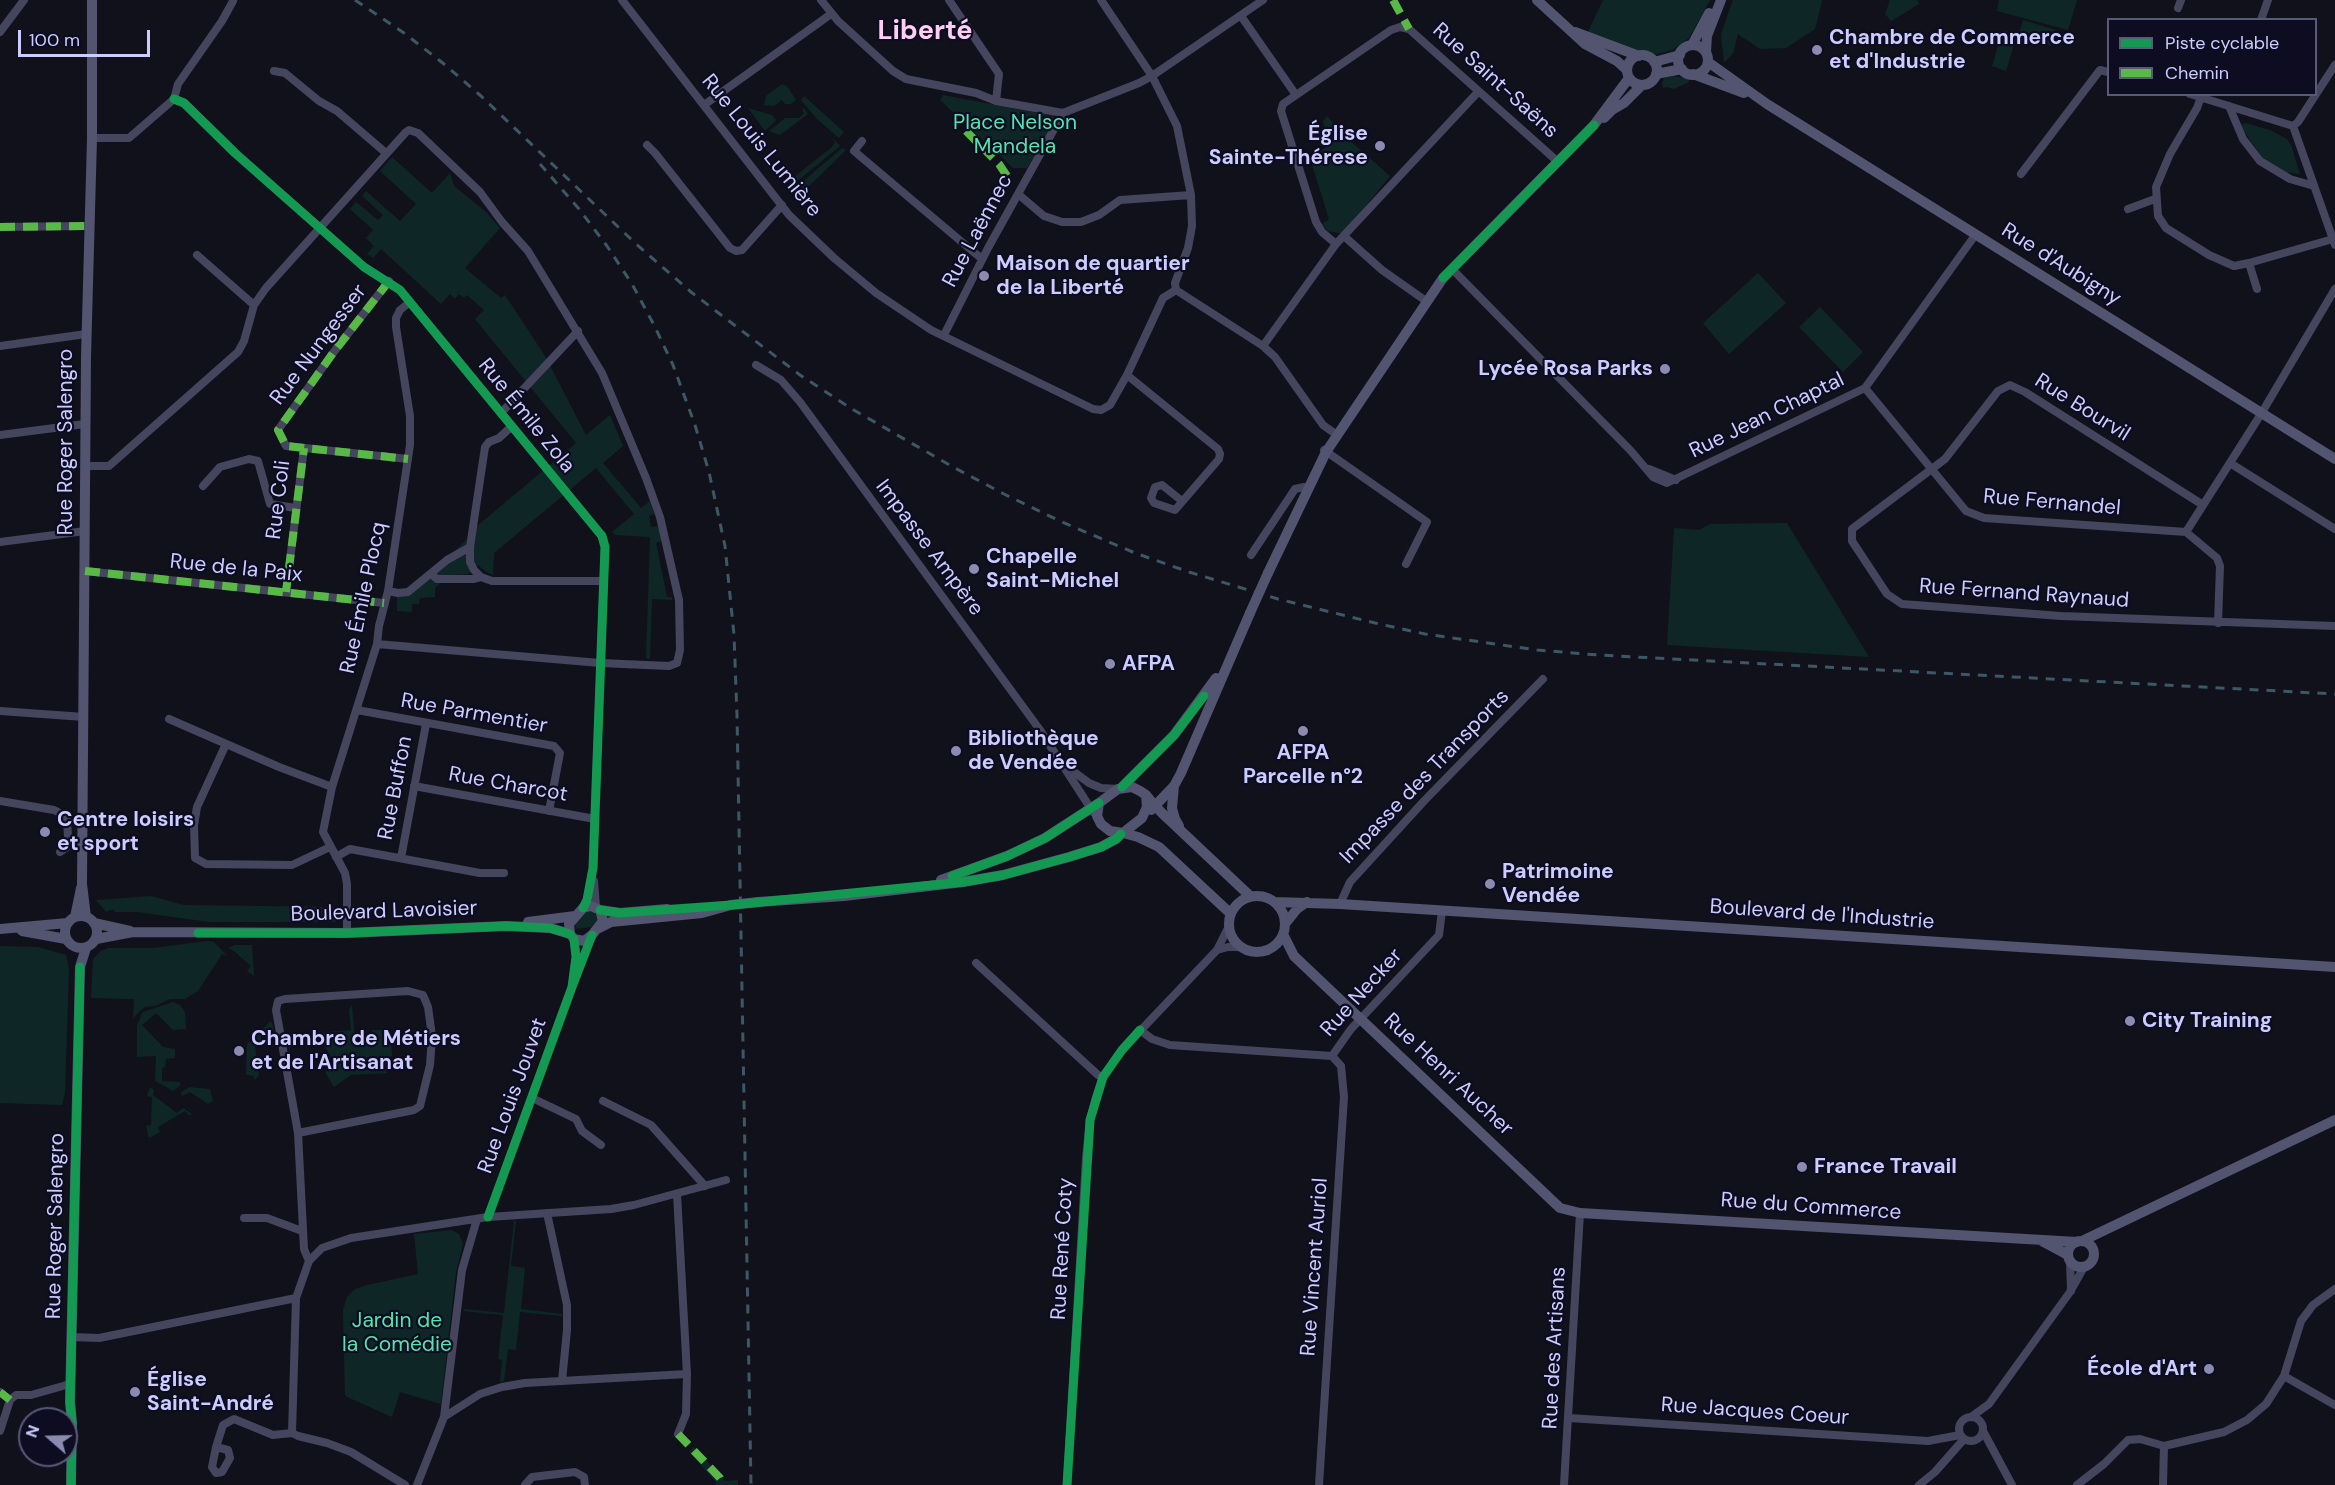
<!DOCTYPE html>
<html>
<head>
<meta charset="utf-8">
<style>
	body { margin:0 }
	#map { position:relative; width:2335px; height:1485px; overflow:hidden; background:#11111c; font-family:"DM Sans",sans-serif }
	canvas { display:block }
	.legend { position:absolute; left:2107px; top:18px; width:210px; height:78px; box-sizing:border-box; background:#0d0c21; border:2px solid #59597a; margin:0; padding:8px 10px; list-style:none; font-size:18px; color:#ccf }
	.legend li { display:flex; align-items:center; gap:12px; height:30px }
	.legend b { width:30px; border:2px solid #59597a }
	.north { position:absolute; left:18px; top:1407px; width:60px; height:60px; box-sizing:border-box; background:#0d0c21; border:2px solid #59597a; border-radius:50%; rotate:290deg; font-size:16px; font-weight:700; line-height:24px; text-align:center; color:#ccf }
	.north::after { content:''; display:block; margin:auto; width:21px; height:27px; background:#8b8bb0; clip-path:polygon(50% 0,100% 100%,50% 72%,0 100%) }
	.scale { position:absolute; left:18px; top:30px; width:132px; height:27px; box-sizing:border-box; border:3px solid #ccf; border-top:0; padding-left:8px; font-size:18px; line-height:21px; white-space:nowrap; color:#ccf; -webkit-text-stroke:4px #0d0c21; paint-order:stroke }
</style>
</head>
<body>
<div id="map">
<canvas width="2335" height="1485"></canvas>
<ul class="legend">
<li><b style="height:8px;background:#139951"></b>Piste cyclable</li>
<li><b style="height:8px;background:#58b947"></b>Chemin</li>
</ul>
<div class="north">N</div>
<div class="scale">100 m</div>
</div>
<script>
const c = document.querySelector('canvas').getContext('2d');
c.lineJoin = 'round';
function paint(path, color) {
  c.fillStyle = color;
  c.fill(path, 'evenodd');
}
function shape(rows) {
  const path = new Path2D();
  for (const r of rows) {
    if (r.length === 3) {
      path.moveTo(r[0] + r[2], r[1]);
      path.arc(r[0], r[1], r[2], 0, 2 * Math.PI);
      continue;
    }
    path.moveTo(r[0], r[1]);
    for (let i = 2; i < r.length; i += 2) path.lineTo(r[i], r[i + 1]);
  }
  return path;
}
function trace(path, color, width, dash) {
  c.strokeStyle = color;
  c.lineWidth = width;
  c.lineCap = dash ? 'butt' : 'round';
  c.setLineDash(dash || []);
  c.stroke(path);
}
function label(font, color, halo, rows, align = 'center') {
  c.font = font + ' "DM Sans",sans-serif';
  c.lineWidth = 4.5;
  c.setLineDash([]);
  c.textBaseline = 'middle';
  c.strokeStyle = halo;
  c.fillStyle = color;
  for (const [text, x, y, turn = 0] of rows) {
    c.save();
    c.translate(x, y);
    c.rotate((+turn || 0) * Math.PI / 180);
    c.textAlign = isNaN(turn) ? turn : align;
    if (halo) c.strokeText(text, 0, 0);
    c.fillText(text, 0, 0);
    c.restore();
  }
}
paint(shape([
	[1603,0,1710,0,1689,38,1672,50,1653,55,1587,34],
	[1733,0,1821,0,1822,2,1815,29,1786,48,1760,49,1738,34,1733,53,1724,63,1721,34],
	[1890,0,1917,0,1919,4,1891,21,1885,14],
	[1999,0,2077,0,2068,30,1997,11],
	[2023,20,2056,30,2051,46,2018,37],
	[2003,30,2017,34,2006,71,1992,66],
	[1674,76,1688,79,1689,82,1674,89,1667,87,1663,88,1662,83,1664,78],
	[782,84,787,86,796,100,791,104,785,104,782,100,774,106,764,105,766,96],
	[943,95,1054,116,1054,124,1027,168,1013,168,940,100],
	[804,96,844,132,839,138,817,119,801,100],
	[748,108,772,115,776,120,765,131],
	[804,108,808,114,780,135,769,131,785,118,799,118,804,113,802,111],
	[1327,116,1347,138,1390,176,1343,234,1328,231,1322,224,1329,219,1310,158,1329,145,1323,121],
	[2245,123,2270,130,2287,139,2291,145,2300,174,2284,172,2272,166,2262,157,2244,131,2242,125],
	[832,138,840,146,795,183,789,181,832,147,835,143],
	[842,148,846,150,804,191,799,185],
	[392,157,432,193,450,173,454,186,486,212,500,228,465,268,501,298,505,295,545,356,586,435,610,415,623,446,603,463,641,508,650,501,654,514,649,516,651,527,659,526,662,541,656,543,667,597,672,597,672,600,652,599,650,659,646,658,650,537,615,535,612,532,634,514,596,468,494,553,493,575,485,571,478,565,468,574,449,575,435,588,435,597,420,598,419,604,412,604,412,612,397,611,397,597,410,595,476,530,476,527,576,443,475,319,484,310,467,295,464,298,459,294,455,299,450,294,441,304,381,249,373,258,367,254,374,246,366,238,373,230,350,209,356,202,378,220,383,215,362,196,366,191,400,221,416,204,380,171],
	[1758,273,1786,303,1729,354,1703,323],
	[1820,307,1863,352,1843,372,1799,327],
	[1787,523,1869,657,1667,645,1674,528,1699,530,1710,524],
	[151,896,184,905,337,907,336,922,209,922,137,912,115,912,113,909,106,912,96,900],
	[588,911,594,912,599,919,591,927,575,929,576,920],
	[207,941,214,942,227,956,222,954,198,991,185,999,170,999,155,1006,144,1007,133,1018,134,999,91,998,93,959,101,951,108,948,153,948],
	[235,945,252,945,254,976,247,971,251,966,234,951,228,948],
	[0,946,38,947,66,955,69,969,65,1092,62,1105,0,1103],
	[173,1002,180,1005,185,1012,186,1029,173,1030,156,1013,142,1025,163,1047,175,1049,175,1058,166,1059,165,1067,162,1068,162,1081,180,1082,180,1086,173,1091,155,1081,156,1056,137,1057,137,1025,143,1012],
	[352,1005,355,1041,372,1044,372,1030,390,1030,392,1056,385,1058,387,1073,351,1075,334,1087,325,1072,336,1065,320,1038,304,1038,289,1049,288,1043,303,1034,351,1030,349,1010],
	[271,1021,274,1030,268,1032,267,1036,261,1037,261,1042,255,1047,259,1075,254,1081,254,1076,246,1075,247,1044],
	[150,1087,154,1090,153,1095,177,1113,183,1108,192,1114,189,1115,185,1111,158,1127,160,1132,149,1138,146,1126,151,1125,152,1097,147,1096],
	[190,1087,210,1089,213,1101,208,1104,190,1092,182,1096,181,1092],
	[514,1221,516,1221,511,1266,525,1268,521,1309,562,1314,562,1316,520,1312,516,1350,508,1349,504,1381,500,1382,502,1360,498,1359,503,1315,464,1311,464,1309,504,1313],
	[452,1230,459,1234,463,1244,456,1272,441,1404,400,1392,392,1417,345,1396,343,1310,347,1297,355,1289,367,1285,418,1274,414,1234],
	[694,1447,725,1481,738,1480,738,1485,716,1485,716,1482,689,1452]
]), '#0e2726');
trace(shape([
	[622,0,789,215,834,258,876,293,931,330,1093,409,1101,410,1110,405,1127,375,1163,298,1176,290,1175,283,1188,248,1192,226,1191,195,1177,126,1152,76,1101,0],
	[821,0,838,21,893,71,906,79,976,93,996,101,1063,113,1139,83,1152,76,1263,0],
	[949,0,999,74,996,101],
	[2178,8,2181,0],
	[1241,16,1296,95],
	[2261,20,2268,0],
	[0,32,24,0],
	[274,71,285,73,319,101,337,111,386,153],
	[2190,94,2293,126,2335,245],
	[2201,97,2197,108,2170,154,2156,187,2158,216,2166,228,2209,255,2234,266,2249,263,2333,239],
	[174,99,184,103,235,153,364,267,400,290,602,536,605,547,593,868,587,900,583,908],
	[174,99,178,84,222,21,233,1],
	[704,105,831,14],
	[2229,106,2243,139,2260,161,2290,179,2314,186],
	[2293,126,2298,122,2335,65],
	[92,138,129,138,174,99],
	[862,141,854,151,982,259],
	[647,145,655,153,730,248,736,251,742,250,782,205],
	[2021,174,2100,70,2108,72],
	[1018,194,1044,216,1062,222,1081,222,1099,215,1120,200,1191,195],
	[2128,209,2155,199],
	[0,227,88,226],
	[1345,237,1382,270,1426,301],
	[1336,244,1322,232,1316,222,1281,111,1283,104,1391,30,1400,27,1409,29,1557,161],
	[197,255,254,305],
	[2249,263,2257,289],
	[1452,269,1631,451,1653,477,1667,483,1865,388,1976,234],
	[389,281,333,353,278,430,286,446,408,459],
	[1176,290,1263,346,1275,357,1323,425,1337,435],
	[944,335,988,248,1063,113],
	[0,346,86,334],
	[1263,346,1336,244,1478,92],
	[756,365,781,380,800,402,1040,730,1093,812],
	[1127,375,1218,449,1220,454,1219,459,1175,510,1154,503,1151,498,1155,487,1162,485,1182,501],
	[1865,388,1966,511,1984,518,2186,532],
	[501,413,578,331],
	[512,426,499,438,489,442,485,447,470,547,470,562,474,570,481,577,492,581,603,581],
	[0,435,85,424],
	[1324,450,1427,522,1406,564],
	[2230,463,2335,529],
	[85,466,109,466,238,352,244,341,254,305,266,288,406,132,409,130,418,133,480,192,502,222,528,251,602,373,646,478,660,517,679,600,680,650,677,663,669,666,600,663,377,644],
	[1649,469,1676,480],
	[203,486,220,467,249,459,258,461,270,504,296,508],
	[2203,505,2025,392,2010,385,1998,391,1945,459,1852,529,1852,541,1887,594,1902,604,2061,616,2335,626],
	[0,542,85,531],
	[1251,555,1295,489,1304,487],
	[85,571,384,603],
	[431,574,437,579,473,579,481,577],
	[388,591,398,593,408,592,447,560,470,547],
	[286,592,304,448],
	[2218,623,2220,566,2217,558,2186,532,2261,414,2335,289],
	[357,710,554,746,560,753,549,811],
	[0,711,84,717],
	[169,719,279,767,332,787],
	[226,744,197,807,194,825,195,858,206,864,292,865,330,847],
	[1066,766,1089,783,1101,788,1118,789],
	[414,786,595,819],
	[0,801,54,810,60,813,67,820,68,837,66,848,60,852],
	[336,857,350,849,480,873,504,873],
	[401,858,426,724],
	[594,881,596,907],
	[1340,904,1350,882,1424,801,1543,679],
	[347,933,347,884,345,873,323,832,332,787,377,644,379,626,388,591,410,445,410,416,396,327,396,318,400,310,410,302],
	[574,939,576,957,572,987,592,935],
	[1217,950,1228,947,1242,947],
	[976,963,1098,1075,1103,1077],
	[1140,1030,1152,1039,1170,1045,1332,1056,1351,1029,1439,935,1442,911],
	[532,1098,576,1119,582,1131,601,1145],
	[603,1101,651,1125,705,1186],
	[298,1133,414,1110,420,1106,430,1065,432,1036,428,1007,423,995,408,991,285,999,278,1001,276,1010,298,1133,304,1249,309,1261],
	[547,1213,567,1305,567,1330,562,1381],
	[488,1217,572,987],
	[244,1218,267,1218,302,1231],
	[2070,1261,2071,1291],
	[71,1337,99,1338,296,1298],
	[2284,1376,2335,1405],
	[0,1392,10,1400],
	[1971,1429,12],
	[444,1417,480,1394,502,1387,525,1383,687,1374,677,1194],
	[1971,1417,1989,1404,2070,1292,2084,1267],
	[1569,1418,1928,1441,1960,1435],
	[0,1431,10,1400,16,1395,31,1395,70,1384],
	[1983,1431,2012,1485],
	[292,1433,296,1298,309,1261,322,1248,351,1238,488,1217,611,1209,634,1205,726,1180],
	[292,1433,298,1436,327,1443,351,1452,405,1485],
	[678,1434,686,1414,687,1374],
	[216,1447,228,1450,230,1458,222,1472,216,1473,212,1467,216,1447,223,1425,234,1419,273,1435,292,1433],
	[417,1485,444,1417,462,1270,477,1219],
	[525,1485,532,1477,575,1472,584,1477,585,1485],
	[1067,1485,1086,1158,1090,1120,1096,1097,1103,1077,1122,1050,1217,950,1229,926],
	[1319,1485,1344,1097,1341,1066,1332,1056],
	[1564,1485,1580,1213],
	[1919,1485,1935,1472,1964,1439],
	[2077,1485,2104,1464,2128,1440,2140,1439,2164,1446,2224,1432,2247,1420,2266,1404,2284,1376,2301,1321,2313,1305,2335,1289],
	[2163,1485,2164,1446]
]), '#45465d', 8);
trace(shape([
	[1537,0,1585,44,1617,61,1627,70],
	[1575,32,1639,56],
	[1692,45,1709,13],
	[1693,60,15],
	[1706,52,1707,36,1721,0],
	[1642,70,15],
	[1654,62,1680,55],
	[1708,62,1767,104,2335,459],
	[1656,74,1682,69],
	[1693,74,1744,93],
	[1604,118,1612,110,1624,103,1642,85],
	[1268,573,1326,452,1443,278,1594,125,1629,78],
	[1174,786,1172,808,1175,819,1179,826],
	[1122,787,1174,735,1216,678],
	[1146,795,1147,807,1142,818,1123,833,1110,831,1101,824,1097,816,1099,803,1118,789,1132,787,1140,791,1146,795,1155,806,1162,813,1250,896],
	[1151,810,1174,786,1181,773,1250,613],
	[1123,833,1138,837,1159,847,1231,914],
	[941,880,1007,856,1045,838,1099,803],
	[1257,924,28],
	[758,902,844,896,963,882,1003,875,1069,857,1101,847,1116,839,1121,834],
	[1275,902,1340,904,2335,967],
	[600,910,620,913,667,909],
	[81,932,16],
	[75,917,81,888],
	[86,917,82,884,86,357,92,138,92,0],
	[528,922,575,916],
	[94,923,130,931],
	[1285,924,1297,909,1307,902],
	[599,928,611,922,702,913,731,905],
	[0,929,68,923],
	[22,931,66,939],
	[1283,934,1294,956,1560,1208,1580,1213,2077,1242],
	[96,939,133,932,347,933,506,926,550,928,570,934,574,939,584,941,592,935,603,921,600,910,591,906,583,908,569,924,570,934],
	[2042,1241,2068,1255],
	[2082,1241,2335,1120],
	[2081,1254,13],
	[71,1485,72,1423,70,1402,80,967,86,948]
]), '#525470', 10);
trace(shape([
	[355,0,404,33,444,64,481,96,635,243,691,292,800,375,852,409,953,467,1006,495,1062,522,1135,553,1189,572,1278,599,1375,623,1425,634,1537,650,1598,655,2335,694],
	[540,164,579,209,607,246,632,284,654,325,673,365,695,425,709,472,725,546,734,635,737,716,751,1485]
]), '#3d5765', 3, [9, 8]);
trace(shape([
	[1250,613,1268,573],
	[731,905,758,902]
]), '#525470', 10);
trace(shape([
	[1393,0,1409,29],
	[966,131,999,164,1009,179],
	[0,227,88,226],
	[389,281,333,353,278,430,286,446,408,459],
	[85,571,384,603],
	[286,592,304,448],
	[0,1392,10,1400],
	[678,1434,720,1478,723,1485]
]), '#58b947', 8, [15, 8]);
trace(shape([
	[174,99,184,103,235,153,364,267,400,290,602,536,605,547,593,868,587,900,583,908],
	[1443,278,1594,125],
	[1122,787,1174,735,1204,696],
	[952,876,1007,856,1045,838,1099,803],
	[600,910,620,913,731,905,963,882,1003,875,1069,857,1101,847,1116,839,1121,834],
	[198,933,347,933,506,926,550,928,570,934],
	[574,939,576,957,572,987,592,935],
	[488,1217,572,987],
	[71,1485,72,1423,70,1402,80,967],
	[1067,1485,1090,1120,1103,1077,1122,1050,1140,1030]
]), '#139951', 9);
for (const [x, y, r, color] of [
	[1817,50,6,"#8b8bb0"],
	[1380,146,6,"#8b8bb0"],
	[984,276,6,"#8b8bb0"],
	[1665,369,6,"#8b8bb0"],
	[974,569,6,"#8b8bb0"],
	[1110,664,6,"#8b8bb0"],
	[1303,731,6,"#8b8bb0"],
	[956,751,6,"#8b8bb0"],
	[45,832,6,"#8b8bb0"],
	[1490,884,6,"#8b8bb0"],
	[2130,1021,6,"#8b8bb0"],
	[239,1051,6,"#8b8bb0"],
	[1802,1167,6,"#8b8bb0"],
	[2209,1369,6,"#8b8bb0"],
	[135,1392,6,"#8b8bb0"]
]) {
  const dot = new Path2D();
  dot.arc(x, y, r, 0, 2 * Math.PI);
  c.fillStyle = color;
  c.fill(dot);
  trace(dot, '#0d0c21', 2);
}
label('bold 21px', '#ccf', '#0d0c21', [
	["Chambre de Commerce",1829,38],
	["et d'Industrie",1829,62],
	["Église",1368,134,"right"],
	["Sainte-Thérese",1368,158,"right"],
	["Maison de quartier",996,264],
	["de la Liberté",996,288],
	["Lycée Rosa Parks",1653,369,"right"],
	["Chapelle",986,557],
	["Saint-Michel",986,581],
	["AFPA",1122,664],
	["Bibliothèque",968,739],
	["de Vendée",968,763],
	["AFPA",1303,753,"center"],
	["Parcelle n°2",1303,777,"center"],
	["Centre loisirs",57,820],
	["et sport",57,844],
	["Patrimoine",1502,872],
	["Vendée",1502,896],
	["City Training",2142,1021],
	["Chambre de Métiers",251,1039],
	["et de l'Artisanat",251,1063],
	["France Travail",1814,1167],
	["École d'Art",2197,1369,"right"],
	["Église",147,1380],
	["Saint-André",147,1404]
], 'left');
label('21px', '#ccf', '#0d0c21', [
	["Rue Saint-Saëns",1495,81,42],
	["Rue Louis Lumière",761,146,51],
	["Rue Laënnec",978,231,-62],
	["Rue d'Aubigny",2061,265,32],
	["Rue Nungesser",319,345,-53],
	["Rue Bourvil",2082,408,32],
	["Rue Émile Zola",526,416,51],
	["Rue Jean Chaptal",1767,416,-26],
	["Rue Roger Salengro",66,442,-90],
	["Rue Coli",279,500,-83],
	["Rue Fernandel",2052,503,5],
	["Impasse Ampère",929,548,53],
	["Rue de la Paix",236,569,6],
	["Rue Fernand Raynaud",2024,594,4],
	["Rue Émile Plocq",364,598,-78],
	["Rue Parmentier",474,714,10],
	["Impasse des Transports",1425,777,-46],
	["Rue Charcot",508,785,10],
	["Rue Buffon",396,788,-79],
	["Boulevard Lavoisier",384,912,-2],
	["Boulevard de l'Industrie",1822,915,4],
	["Rue Necker",1362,993,-48],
	["Rue Henri Aucher",1448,1075,43],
	["Rue Louis Jouvet",513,1096,-70],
	["Rue du Commerce",1811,1207,4],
	["Rue Roger Salengro",56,1226,-89],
	["Rue René Coty",1063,1249,-87],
	["Rue Vincent Auriol",1315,1267,-86],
	["Rue des Artisans",1555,1348,-87],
	["Rue Jacques Coeur",1755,1412,4]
]);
label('21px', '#51e6b0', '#0d0c21', [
	["Place Nelson",1015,123],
	["Mandela",1015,147],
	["Jardin de",397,1321],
	["la Comédie",397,1345]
]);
label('bold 27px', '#ffcef3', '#0d0c21', [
	["Liberté",925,32]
]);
</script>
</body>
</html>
